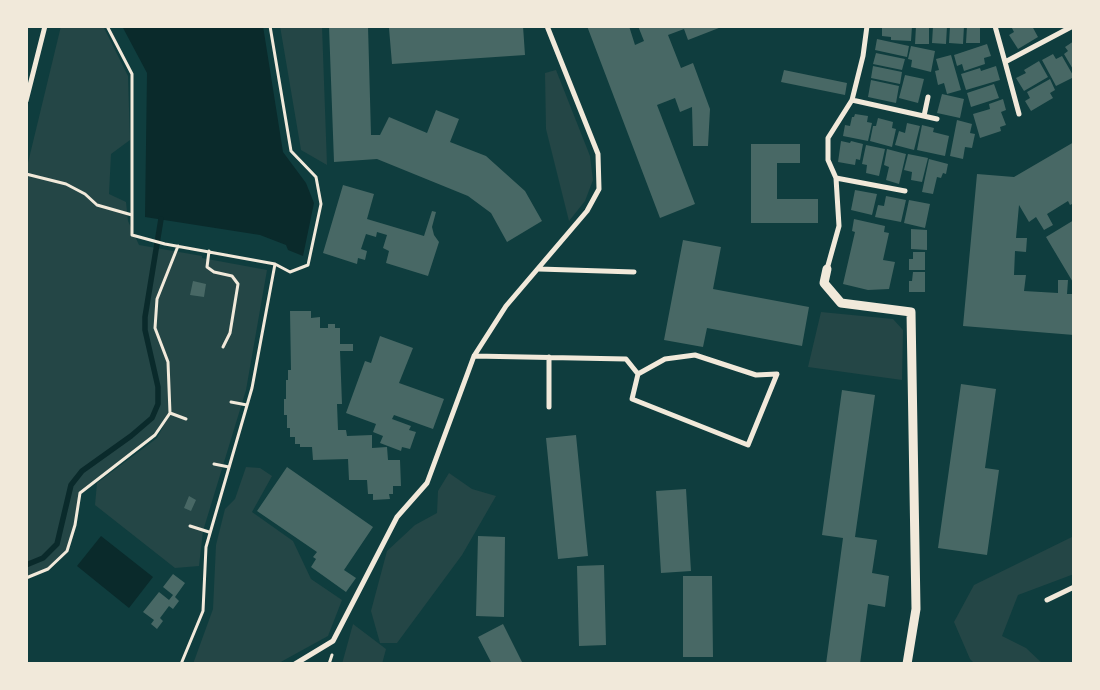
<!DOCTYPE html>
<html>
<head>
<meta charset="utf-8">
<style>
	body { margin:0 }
	#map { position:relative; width:1100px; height:690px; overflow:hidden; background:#0f3d3e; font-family:"Fira Sans Condensed",sans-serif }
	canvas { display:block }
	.frame { position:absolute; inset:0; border:28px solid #f1e9da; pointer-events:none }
</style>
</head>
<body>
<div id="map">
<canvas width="1100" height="690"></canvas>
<div class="frame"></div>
</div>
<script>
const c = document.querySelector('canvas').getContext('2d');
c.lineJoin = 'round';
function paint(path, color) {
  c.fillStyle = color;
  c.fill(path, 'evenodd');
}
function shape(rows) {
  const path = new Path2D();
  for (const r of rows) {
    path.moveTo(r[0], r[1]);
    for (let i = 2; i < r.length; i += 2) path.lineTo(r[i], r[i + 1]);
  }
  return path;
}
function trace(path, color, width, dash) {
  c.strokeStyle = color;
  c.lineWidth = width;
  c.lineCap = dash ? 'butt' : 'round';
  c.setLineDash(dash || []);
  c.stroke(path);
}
paint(shape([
	[61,26,103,26,128,76,130,140,111,154,109,194,126,202,128,221,139,245,202,256,202,258,267,270,246,390,203,531,199,566,175,568,95,505,97,483,157,438,164,425,155,435,80,493,75,525,67,551,48,569,26,578,26,171],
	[280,26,322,26,327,165,301,150],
	[556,70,590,156,593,180,585,201,569,221,546,129,545,73],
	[821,312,893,319,903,330,902,380,808,367],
	[246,467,260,468,272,476,252,512,293,541,311,579,342,600,328,636,277,664,193,664,213,609,216,545,225,509,235,499],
	[449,473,472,489,496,496,462,555,397,643,380,643,371,611,387,551,415,525,437,513,438,491],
	[1074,536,1074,574,1018,595,1002,636,1026,648,1043,664,975,664,970,659,954,622,974,585],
	[353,624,386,649,382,664,342,664]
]), '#244646');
paint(shape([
	[122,26,263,26,283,152,306,183,314,203,303,256,288,250,286,245,260,235,145,217,147,73],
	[101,536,153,577,129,608,77,566]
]), '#0a2a2b');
trace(shape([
	[26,565,43,558,57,544,71,485,82,471,131,436,152,418,158,404,158,387,145,330,145,317,161,219]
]), '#0a2a2b', 5.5);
paint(shape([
	[329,26,368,26,371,135,380,135,389,117,427,133,436,110,459,119,450,142,486,156,525,191,542,221,507,242,491,213,468,196,377,159,334,162],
	[407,26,523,26,525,55,392,64,389,28],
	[587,26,629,26,635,45,644,41,638,26,724,26,688,40,684,29,668,35,681,68,693,63,710,109,708,146,693,146,692,107,680,112,675,98,657,105,695,204,660,218],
	[882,26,912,26,911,41,891,40,891,37,882,36],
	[916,26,929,26,929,44,915,44],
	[933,26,947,26,946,44,932,43],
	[950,26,964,26,963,44,949,43],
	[967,26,980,26,980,43,966,43],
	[1011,26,1032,26,1038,37,1018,49,1009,35,1014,32],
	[877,39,909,46,907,57,875,50],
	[1074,41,1074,71,1064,54,1068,51,1065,47],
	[987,44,991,56,984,58,985,64,964,71,962,64,957,66,954,55],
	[911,46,935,51,931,72,911,67,912,60,908,59],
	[876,53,905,59,902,70,873,64],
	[1053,54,1056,59,1062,56,1074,77,1056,86,1042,60],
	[951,55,961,90,947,94,944,83,938,85,935,71,939,70,936,59],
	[1039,61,1048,77,1024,91,1016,78,1026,73,1024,70],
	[873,66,902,72,900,84,871,78],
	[996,66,1000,80,966,90,961,74,980,68,981,71],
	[784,70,847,83,845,95,781,82],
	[905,75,924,79,918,103,899,98],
	[1050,79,1055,90,1050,93,1053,98,1031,111,1025,101,1030,98,1027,92],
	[871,80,899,86,896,103,868,97],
	[994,84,999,98,971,107,967,93],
	[942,94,964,99,960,118,937,113],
	[1003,99,1006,110,1001,112,1006,125,1000,127,1001,131,980,138,973,114,990,109,989,104],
	[855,114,868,116,867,122,872,123,868,141,843,136,845,125,850,126,852,117,854,117],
	[878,118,893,122,892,128,896,129,892,147,870,141,873,126,876,126],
	[957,120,972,124,970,133,975,134,972,148,965,147,963,159,950,156],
	[907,123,920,126,914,150,895,145,899,131,905,133],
	[922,125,934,128,933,132,949,136,945,156,917,150],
	[841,141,850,143,851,141,863,144,860,160,856,159,855,165,838,162],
	[1074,142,1074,203,1070,205,1068,201,1047,214,1053,225,1044,230,1036,217,1029,222,1019,205,1016,238,1027,238,1026,252,1015,251,1014,275,1026,275,1024,291,1058,293,1058,280,1068,280,1067,294,1074,294,1074,335,963,326,977,174,1014,177],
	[751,144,800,144,800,163,777,163,777,199,818,199,818,223,751,223],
	[866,145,885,149,879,176,866,173,867,165,862,164],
	[887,149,906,154,899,184,886,180,889,167,884,165],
	[908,154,928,158,922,182,911,180,912,172,904,170],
	[929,159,948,164,946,174,943,173,941,178,937,177,933,194,922,192],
	[343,185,374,194,367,219,424,236,432,211,436,212,432,227,434,235,439,242,428,276,386,263,389,251,383,248,387,235,377,232,376,237,366,234,361,249,367,251,365,260,358,258,357,264,323,253],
	[855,190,877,194,872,215,851,210],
	[886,196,906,200,901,222,875,217,878,205,884,206],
	[909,200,930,204,925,228,904,223],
	[854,219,885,226,884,232,889,233,883,260,895,262,889,289,868,290,843,284,855,232,852,231],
	[1074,220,1074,284,1046,237],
	[911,229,927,230,927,250,911,249],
	[683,240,721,247,713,289,809,307,802,346,707,328,703,347,664,340],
	[913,252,925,252,925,270,909,270,909,259,913,259],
	[913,272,925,272,925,292,909,292,909,281,912,281],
	[193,281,206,284,204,297,190,295],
	[290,311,311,311,311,318,320,317,320,328,328,328,328,324,335,324,335,328,340,328,340,344,353,344,353,351,340,351,342,404,337,404,338,430,346,430,347,436,372,435,372,448,387,447,388,460,400,460,401,486,393,486,393,494,389,494,390,499,373,500,373,494,368,494,367,480,349,480,348,459,313,460,312,447,300,447,300,444,295,444,295,437,290,437,290,428,287,428,287,415,284,415,284,399,286,399,286,380,288,380,288,370,291,370],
	[380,336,413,348,399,383,444,399,433,429,394,415,392,419,411,426,409,430,416,432,410,449,402,447,401,451,380,443,383,436,373,432,376,424,346,413,365,361,371,363],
	[961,384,996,389,985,468,999,470,987,555,938,548],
	[842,390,875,395,855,537,877,540,872,573,889,576,885,607,868,604,860,664,826,664,843,538,822,535],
	[576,435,588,556,558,559,546,438],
	[287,467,373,527,344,570,356,578,346,592,311,567,316,559,313,557,317,552,257,511],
	[686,489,691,571,661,573,656,491],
	[189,496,196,500,191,511,184,508],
	[478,536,505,537,504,617,476,616],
	[604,565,606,645,579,646,577,566],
	[173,574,185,583,175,597,179,601,173,609,169,606,160,618,163,621,157,629,151,624,154,620,143,612,159,592,169,600,173,595,163,587],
	[683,576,712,576,713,657,683,657],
	[503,624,523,664,492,664,478,637]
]), '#486865');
trace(shape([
	[107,26,132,74,132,235,165,244,275,264,290,272,308,265,321,204,316,177,291,151,270,26],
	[26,174,66,184,85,194,97,205,132,215],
	[209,251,207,267,214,272,232,276,238,284,230,333,223,347],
	[231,402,247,405],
	[170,413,186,419],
	[214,464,229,467],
	[190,526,209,532],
	[26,578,48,569,67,551,75,525,80,493,155,435,170,413,168,362,155,328,157,299,178,246],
	[181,664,203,611,206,547,252,388,275,264],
	[329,664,332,655]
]), '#f1e9da', 3);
trace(shape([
	[995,26,1005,62,1073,26],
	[1005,62,1019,114],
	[852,100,937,119],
	[26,101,45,26],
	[924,116,928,97],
	[836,178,905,191],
	[539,269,634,272],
	[827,269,839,226,836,178,828,160,828,138,852,100,863,56,867,26],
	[474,356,626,359,638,374,665,359,695,355,756,375,777,374,748,445,632,399,638,374],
	[549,357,549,407],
	[1047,600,1074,587],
	[295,664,333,641,397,517,427,483,474,356,506,306,587,211,599,189,598,154,547,26]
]), '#f1e9da', 5);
trace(shape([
	[827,269,824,283,841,303,911,312,916,609,907,664]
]), '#f1e9da', 9);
</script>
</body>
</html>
